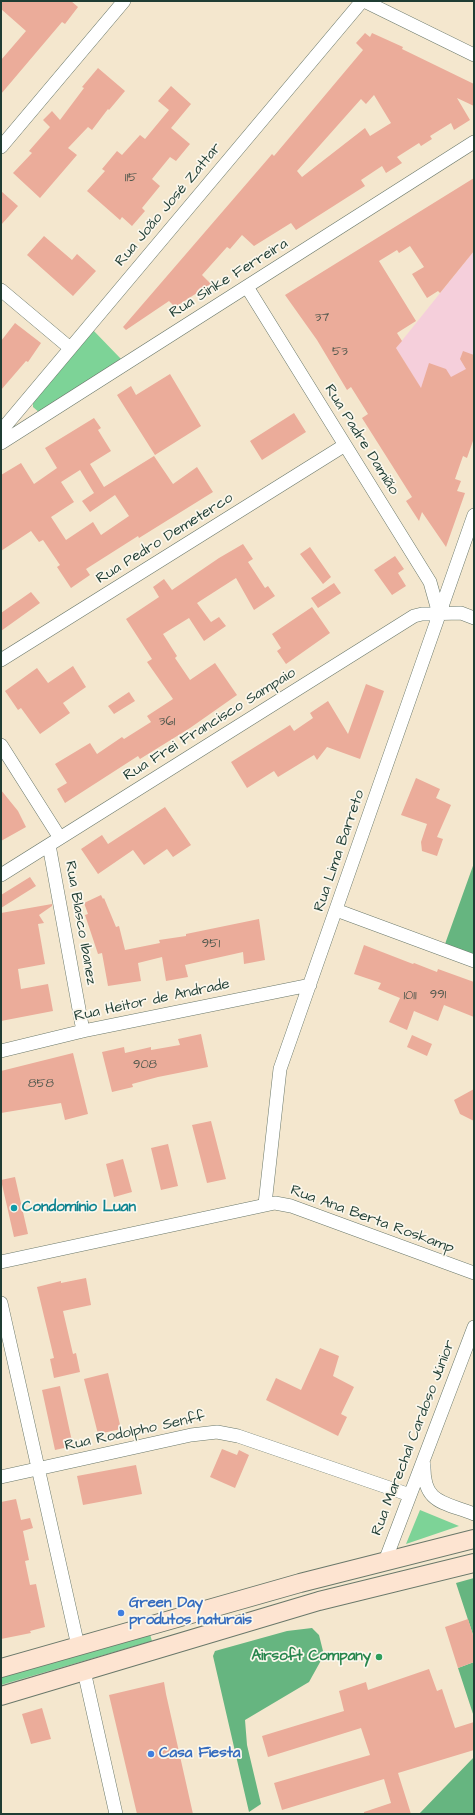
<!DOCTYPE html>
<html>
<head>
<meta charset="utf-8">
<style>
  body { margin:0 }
  #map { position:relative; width:475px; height:1815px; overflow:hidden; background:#f4e7ce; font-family:"Architects Daughter",sans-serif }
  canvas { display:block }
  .frame { position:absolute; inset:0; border:2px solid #1f3d34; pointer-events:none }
</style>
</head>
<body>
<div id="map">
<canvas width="475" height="1815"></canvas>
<div class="frame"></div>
</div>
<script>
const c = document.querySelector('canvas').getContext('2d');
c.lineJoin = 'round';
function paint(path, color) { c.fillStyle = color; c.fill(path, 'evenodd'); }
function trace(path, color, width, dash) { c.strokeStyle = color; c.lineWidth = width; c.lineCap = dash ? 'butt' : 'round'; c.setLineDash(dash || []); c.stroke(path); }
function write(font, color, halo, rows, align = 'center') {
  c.font = font + ' "Architects Daughter",sans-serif'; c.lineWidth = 3.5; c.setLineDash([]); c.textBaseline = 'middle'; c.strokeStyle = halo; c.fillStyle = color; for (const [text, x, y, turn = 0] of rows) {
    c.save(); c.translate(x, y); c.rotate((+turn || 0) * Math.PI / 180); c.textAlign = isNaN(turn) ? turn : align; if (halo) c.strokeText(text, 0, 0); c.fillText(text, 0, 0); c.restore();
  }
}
const built = new Path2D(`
  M473 252 474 253V403L424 394 396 348Z`);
const green = new Path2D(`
  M92 329 121 359 40 413 33 407V403Z
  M420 1510 459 1526 406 1544Z
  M149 1631 152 1641 1 1685V1675Z`);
const forest = new Path2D(`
  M474 863V955L445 944Z
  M474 1578V1638L456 1583Z
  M312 1628 319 1635 324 1655 309 1682 245 1720 247 1745 261 1804 249 1812 213 1656 215 1651 287 1631Z
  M474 1662V1717L458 1668Z
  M474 1757V1814H419Z`);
const building = new Path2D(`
  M1 1H71L78 7 65 24 62 22 1 94V60L26 31 1 9Z
  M365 33 370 37 372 33 403 47 402 49 474 84V106L457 98 470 120 454 130 451 123 430 136 432 139 421 146 419 143 397 157 402 163 386 173 382 166 361 180 365 186 296 230 291 223 254 246 242 235 230 249 227 247 202 275 211 284 175 307 169 301 126 330 123 327 267 160 272 154 274 156 363 50 356 43ZM374 95 391 123 370 136 365 128 302 177 297 171 361 99 366 104Z
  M98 68 125 91 109 110 108 109 92 130 88 127 68 148 77 155 40 198 13 173 32 153 29 151 50 127 43 120 52 111 60 120 84 88 82 87Z
  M171 86 191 104 171 128 190 144 176 161 170 157 152 179 160 186 142 208 145 211 132 226 122 217 120 220 87 191 105 171 102 169 117 151 122 155 140 135 145 139 169 110 158 101Z
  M474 178V251L440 293 438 291 427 298 412 274 424 267 410 246 399 253 397 250 379 261 416 321 397 333 402 341 396 348 421 388 429 363 446 369 451 377 466 369 460 359 463 351 474 355V438L467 458 463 456 455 479 461 481 457 491 465 493 446 547 422 512 419 521 406 501 412 497 362 418 368 414 351 387 347 390 317 340 285 295Z
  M1 191 18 206 1 225Z
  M44 236 72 260 77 254 96 271 73 296 27 255Z
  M15 323 41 343 28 362 26 361 1 390V341Z
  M170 374 201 426 155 455 117 395 131 386 136 395Z
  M294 413 306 432 262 460 250 441Z
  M94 418 101 428 98 430 111 451 90 464 104 487 154 456 173 484 197 467 213 492 139 538 138 536 86 569 90 575 71 588 57 567 60 565 43 540 39 542 31 531 1 551V475L21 463 34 484 57 468 45 448ZM80 470 94 493 82 501 90 512 115 495 129 516 101 535 93 522 66 540 51 517 74 502 61 482Z
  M243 544 253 559 248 562 265 588 268 586 275 596 254 610 236 578 197 603 211 622 219 617 226 626 204 641 189 618 163 634 177 656 175 658 190 680 215 663 237 695 190 728 140 759 138 756 65 803 57 789 67 783 55 764 90 743 97 754 122 737 124 739 151 722 147 716 173 699 147 662 152 659 126 619 159 597 153 587 164 579 172 590 219 558Z
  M310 547 331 577 323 584 300 554Z
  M395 556 404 569 398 573 406 586 392 595 374 570Z
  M334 583 341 593 318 608 311 598Z
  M31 592 40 603 1 631V613Z
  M312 607 330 633 286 664 277 651 281 648 272 634Z
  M73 666 86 687 63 703 70 713 40 734 21 708 18 710 5 691 37 668 48 683Z
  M366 684 384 691 360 759 327 747 317 760 314 755 278 777 274 771 247 788 231 762 290 725 294 731 313 718 310 713 328 701 348 734Z
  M129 692 135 701 114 714 108 706Z
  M416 778 440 789 436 798 451 805 437 837 443 839 437 856 422 851 421 842 427 824 401 815Z
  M1 790 18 811 26 827 1 841Z
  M165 807 191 845 173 857 167 849 144 865 133 850 98 874 81 849 102 835 108 844Z
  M30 877 36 886 1 908V895Z
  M101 895 103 899 104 898 116 927 119 926 125 950 160 943 159 940 186 936V934L259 919 265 960 244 964 243 952 185 965 188 977 166 981 162 957 138 963 141 981 108 986 102 953 98 954 85 915 88 914 84 903Z
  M52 904V906L39 915 44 923 38 924 45 964 18 969 21 989 48 984 53 1011 1 1021V913Z
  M364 945 413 964 414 963 437 972 438 969 474 982V1017L444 1005 438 1021 414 1011 407 1030 389 1022 400 998 378 989 381 983 354 974Z
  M201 1034 208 1067 158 1077 132 1084 133 1087 112 1092 102 1052 124 1047 125 1053 151 1047V1050L180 1045 178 1039Z
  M412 1035 432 1044 427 1056 407 1047Z
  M73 1053 88 1114 65 1120 61 1103 1 1113V1071Z
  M474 1089V1121L460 1114 454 1100Z
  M211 1121 226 1179 207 1183 192 1125Z
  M168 1144 178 1186 161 1190 151 1148Z
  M123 1159 132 1192 114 1197 106 1164Z
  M15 1177 28 1234 14 1237 1 1180Z
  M86 1278 91 1305 63 1311 73 1354 76 1353 80 1372 54 1378 50 1359 54 1358 37 1287 61 1281V1283Z
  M320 1348 339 1356 333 1376 354 1387 341 1414 347 1417 338 1436 266 1400 276 1378 301 1390Z
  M108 1373 121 1429 98 1434 84 1379Z
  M60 1386 73 1446 55 1450 42 1390Z
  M222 1449 237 1455 239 1450 249 1455 235 1488 210 1477Z
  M136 1465 142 1494 83 1505 77 1476Z
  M16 1499 21 1520 30 1518 33 1528 23 1531 29 1560 25 1561 30 1585 36 1584 45 1627 30 1631 31 1633 1 1639V1502Z
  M468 1619 474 1638V1662L458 1668 445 1627Z
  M429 1669 437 1691 442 1689 455 1728 474 1722V1750L398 1773 411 1814H364V1812L391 1803 384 1779 282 1810 274 1783 370 1755 361 1728 268 1757 262 1736 344 1711 339 1691 366 1682 368 1690Z
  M164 1682 166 1694 193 1814H137L109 1695Z
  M42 1708 51 1739 31 1744 22 1714Z`);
const street = new Path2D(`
  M364 1 474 55
  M1 147 124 1
  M247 287 430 582 439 614
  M1 290 70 348
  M1 431 362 1
  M1 443 474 142
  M1 660 345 445
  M1 745 60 838
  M49 845 83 1031
  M1 875 414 616 422 614 461 613 474 618
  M336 910 474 961
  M1 1051 83 1031 310 985
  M265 1204 280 1069 474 515
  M1 1262 275 1203 291 1206 474 1273
  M1 1303 78 1646
  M424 1465C423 1504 444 1502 474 1514
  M1 1477 191 1435 217 1432 238 1436 410 1495
  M385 1561 474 1327
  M84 1671 116 1814`);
const secondary = new Path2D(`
  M1 1668 300 1583 474 1539
  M1 1696 319 1601 474 1563`);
const markers = [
  [14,1208,4,"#0f9aa8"],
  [121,1613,4,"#3f7fe0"],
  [379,1657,4,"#2e9e5b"],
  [151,1754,4,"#3f7fe0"]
];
const numberNames = [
  ["115",131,178],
  ["37",322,318],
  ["53",340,352],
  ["361",167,722],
  ["951",211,944],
  ["991",438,995],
  ["1011",410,996],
  ["908",145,1065],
  ["858",41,1084]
];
const streetNames = [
  ["Rua João José Zattar",169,205,-50],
  ["Rua Sinke Ferreira",229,279,-32],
  ["Rua Padre Damião",361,440,58],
  ["Rua Pedro Demeterco",165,539,-32],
  ["Rua Frei Francisco Sampaio",210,725,-32],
  ["Rua Lima Barreto",340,851,-71],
  ["Rua Blasco Ibanez",80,923,80],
  ["Rua Heitor de Andrade",152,1001,-12],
  ["Rua Ana Berta Roskamp",372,1220,20],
  ["Rua Rodolpho Senff",135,1432,-12],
  ["Rua Marechal Cardoso Júnior",414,1438,-69]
];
const cultureNames = [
  ["Condomínio Luan",22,1208]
];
const shopNames = [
  ["Green Day",129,1604],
  ["produtos naturais",129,1621],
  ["Casa Fiesta",159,1754]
];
const leisureNames = [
  ["Airsoft Company",371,1657]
];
paint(built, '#f5cfdb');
paint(green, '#7dd397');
paint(forest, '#66b580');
paint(building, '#ebac9a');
trace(street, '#6a786a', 14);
trace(secondary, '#6a786a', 20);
trace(street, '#fff', 13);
trace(secondary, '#fde4d1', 18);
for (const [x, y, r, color] of markers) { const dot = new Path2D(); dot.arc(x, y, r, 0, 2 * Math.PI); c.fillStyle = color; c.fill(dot); trace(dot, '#fbf7ec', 1.5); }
write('13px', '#52594e', null, numberNames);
write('15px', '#1f3d34', '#fbf7ec', streetNames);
write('bold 15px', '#0d838f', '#fbf7ec', cultureNames, 'left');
write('bold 15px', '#366cbe', '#fbf7ec', shopNames, 'left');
write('bold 15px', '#27864d', '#fbf7ec', leisureNames, 'right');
</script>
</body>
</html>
